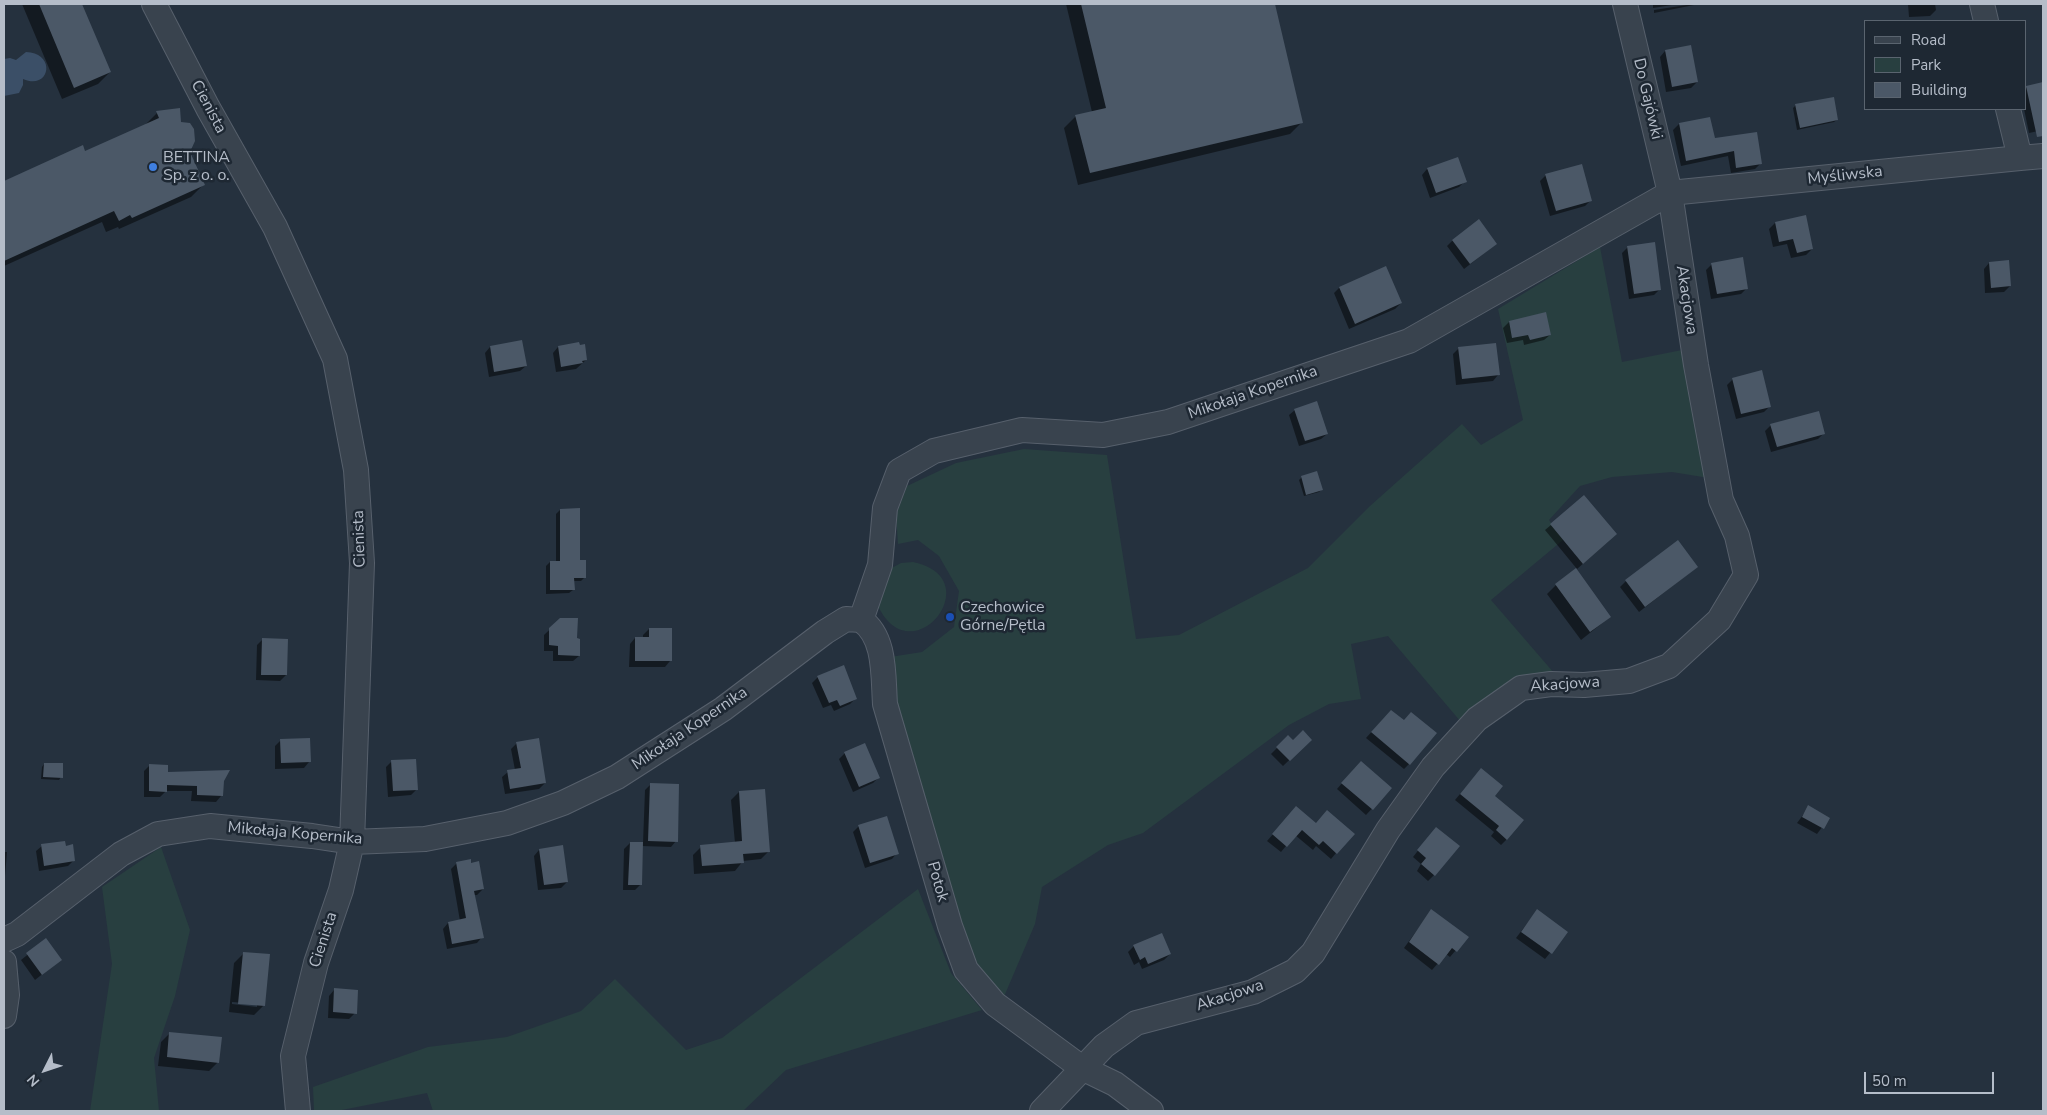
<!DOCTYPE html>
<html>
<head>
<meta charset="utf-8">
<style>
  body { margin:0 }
  #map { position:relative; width:2047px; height:1115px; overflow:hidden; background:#25313e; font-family:"Nunito Sans",sans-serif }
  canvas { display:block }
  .frame { position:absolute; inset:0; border:5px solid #b5bdc9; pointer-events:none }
  .legend { position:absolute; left:1864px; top:20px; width:162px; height:90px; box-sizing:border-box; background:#1e2833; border:1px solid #5a646f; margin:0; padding:6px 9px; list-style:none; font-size:15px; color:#b5bdc9 }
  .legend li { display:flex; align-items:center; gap:10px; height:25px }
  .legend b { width:25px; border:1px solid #5a646f }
  .north { position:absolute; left:20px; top:1045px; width:50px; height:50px; -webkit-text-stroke:4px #1e2833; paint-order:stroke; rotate:229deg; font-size:14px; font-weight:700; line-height:20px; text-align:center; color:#b5bdc9 }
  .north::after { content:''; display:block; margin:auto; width:18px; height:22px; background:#b5bdc9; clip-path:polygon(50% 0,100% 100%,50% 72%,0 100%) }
  .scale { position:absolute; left:1864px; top:1072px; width:130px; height:22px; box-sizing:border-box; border:2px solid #b5bdc9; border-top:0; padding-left:6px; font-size:15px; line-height:18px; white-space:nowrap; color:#b5bdc9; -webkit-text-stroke:4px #1e2833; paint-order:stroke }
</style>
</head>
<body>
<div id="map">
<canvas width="2047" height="1115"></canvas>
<div class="frame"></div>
<ul class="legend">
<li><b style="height:6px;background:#39434e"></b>Road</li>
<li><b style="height:14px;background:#283f40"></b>Park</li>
<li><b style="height:14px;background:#4b5867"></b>Building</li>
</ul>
<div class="north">N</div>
<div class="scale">50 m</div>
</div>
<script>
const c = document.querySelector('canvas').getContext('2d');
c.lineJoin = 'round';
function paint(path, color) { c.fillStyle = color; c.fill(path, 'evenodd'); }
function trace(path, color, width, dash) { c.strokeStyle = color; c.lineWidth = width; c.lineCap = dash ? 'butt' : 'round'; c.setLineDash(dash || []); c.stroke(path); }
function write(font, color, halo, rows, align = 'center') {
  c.font = font + ' "Nunito Sans",sans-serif'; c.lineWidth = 5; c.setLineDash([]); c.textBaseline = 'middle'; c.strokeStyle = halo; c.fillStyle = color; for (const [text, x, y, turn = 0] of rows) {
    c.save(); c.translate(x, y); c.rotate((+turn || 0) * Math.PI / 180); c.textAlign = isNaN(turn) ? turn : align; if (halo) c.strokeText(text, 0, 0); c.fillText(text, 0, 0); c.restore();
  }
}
const green = new Path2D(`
  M1600 247 1622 362 1687 349 1709 478 1672 472 1612 477 1580 486 1549 520 1563 540 1491 600 1554 673 1513 678 1461 722 1388 636 1351 644 1361 699 1329 704 1289 725 1143 833 1108 845 1042 887 1035 924 1003 999 972 958 905 747 890 657 922 652 954 627 959 591 939 556 918 540 898 544 896 515 907 486 956 463 1024 449 1107 455 1136 639 1179 635 1308 568 1370 506 1462 424 1481 445 1523 420 1498 309Z
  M913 562C991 578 912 677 878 606L890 569 901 563Z
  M161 847 190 930 175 996 154 1058 159 1111H90L112 964 102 887Z
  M918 889 951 973 982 1010 786 1070 743 1111H433L427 1093 337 1111H314L313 1087 428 1047 507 1037 581 1011 615 979 686 1050 722 1038Z`);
const water = new Path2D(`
  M26 52C57 53 50 91 23 79V85L19 93 4 96V59L10 58 16 60Z`);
const shadow = new Path2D(`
  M22 4H81L110 72 98 84 62 99Z
  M1066 4H1274L1302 122 1290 134 1078 185 1064 128 1076 116 1092 112Z
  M1653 4H1678L1653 8Z
  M1693 4H1699L1654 13V10Z
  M1905 4H1935L1936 10 1930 16 1909 17 1908 4Z
  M1665 51 1697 82 1691 88 1666 92 1660 57Z
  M2043 83V130L2029 133 2024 109 2026 88Z
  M1796 105 1837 120 1834 122 1797 130 1793 108Z
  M157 113 180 124 189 152 203 185 191 197 119 229 118 227 106 232 102 222 4 266V182L82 146 85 153 145 125Z
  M1679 124 1714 140 1761 163 1755 169 1731 173 1728 156 1681 166 1673 130Z
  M1427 169 1465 181 1459 187 1430 198 1422 175Z
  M1546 175 1591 200 1585 206 1550 216 1540 181Z
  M1775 223 1812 249 1806 255 1791 258 1787 244 1773 247 1769 229Z
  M1453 240 1496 244 1464 269 1447 246Z
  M1628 247 1660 289 1654 295 1629 299 1622 253Z
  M1989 263 2010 286 2004 292 1985 293 1984 269Z
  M1712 264 1747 288 1741 294 1711 299 1706 270Z
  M1339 288 1401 303 1395 309 1349 329 1334 293Z
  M1545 314 1550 335 1544 340 1524 345 1523 340 1507 343 1503 328 1509 322Z
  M490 347 526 366 520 371 489 377 485 353Z
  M558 347 586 360 576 369 556 372 553 353Z
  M1459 348 1498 375 1493 381 1456 385 1453 354Z
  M1733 379 1770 406 1764 412 1736 419 1727 385Z
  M1295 410 1327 434 1321 439 1299 446 1289 415Z
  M1771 425 1824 433 1818 439 1771 452 1765 431Z
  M1302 477 1321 490 1319 492 1304 496 1299 480Z
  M560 510 585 577 581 581H573V590L569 593 546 594V566L550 562H556V514Z
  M1551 525 1610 540 1577 569 1545 530Z
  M1697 567 1639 612 1620 587 1626 581Z
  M1556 585 1610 617 1581 640 1547 594Z
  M561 619 576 640 579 656 573 661H553V651H544V635Z
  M649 629 670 661 665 667H629L630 644 635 638H643V635Z
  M263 639 286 675 280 681 256 680 257 645Z
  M818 677 856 698 850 704 834 711 831 705 823 708 812 683Z
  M1385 717 1409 764 1404 769 1366 738Z
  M1288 737 1293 742 1310 740 1283 766 1271 754Z
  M281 740 309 762 304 768 275 769V746Z
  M517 743 545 783 539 789 505 794 502 777 508 772 515 770 511 749Z
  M845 753 878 778 873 783 853 792 839 759Z
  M391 762 417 789 411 795 388 797 386 767Z
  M44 764 61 777 59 780 41 779 42 767Z
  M150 765 166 773 222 781 221 796 216 802 191 801 192 791H166L160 797H144V771Z
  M1355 768 1390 789 1366 815 1337 789Z
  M1475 776 1493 796 1507 839 1501 845 1491 836 1494 832 1455 800Z
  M651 784 676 841 671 847 641 846V884L635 890H623L624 849 630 843H643L645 790Z
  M739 792 769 851 761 859 743 861 735 871 694 874 693 855 701 847 735 843 731 800Z
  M1809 807 1829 818 1817 834 1797 823Z
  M1296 808 1336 853 1331 859 1316 846 1313 850 1295 835 1281 852 1267 841Z
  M859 826 897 853 892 859 865 868 853 832Z
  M1431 834 1434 875 1428 881 1417 871 1421 864 1413 857Z
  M42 846 65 847 74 860 68 866 39 871 36 851Z
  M539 850 567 882 561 888 538 890 534 856Z
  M4 852H7L4 888Z
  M457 863 483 889 477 895H474L482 937 477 943 447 949 443 929 448 923 460 921 451 869Z
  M1431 911 1467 937 1450 957 1446 954 1432 970 1404 948Z
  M1532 917 1567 932 1545 959 1516 938Z
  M46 940 60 960 35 980 21 960Z
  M1134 946 1170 954 1164 960 1142 969 1139 962 1134 965 1128 952Z
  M243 954 263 1006 254 1015 229 1012 234 963ZM232 1002 257 1004V1007L232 1004Z
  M334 990 355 1013 349 1019 328 1018 329 996Z
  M170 1033 218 1062 209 1071 158 1066 161 1042Z`);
const building = new Path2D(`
  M39 4H82L111 72 74 88Z
  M1081 4H1275L1303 123 1090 173 1075 115 1106 108Z
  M1691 45 1698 82 1672 87 1665 50Z
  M2043 82V136L2037 137 2026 86Z
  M1834 97 1838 120 1800 128 1795 104Z
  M180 108 181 122 190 123 194 129 195 141 190 152 205 185 132 218 130 215 119 221 114 211 4 261V181L83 145 85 151 159 118 156 111Z
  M1710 117 1715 138 1757 132 1762 164 1736 168 1734 151 1686 161 1679 123Z
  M1458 157 1467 182 1436 193 1427 168Z
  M1582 164 1592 201 1556 211 1545 174Z
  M1806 215 1813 249 1797 253 1793 239 1779 242 1775 222Z
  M1479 219 1497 244 1470 264 1452 240Z
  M1655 242 1661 290 1634 294 1627 246Z
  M1743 257 1748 289 1717 294 1711 263Z
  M2009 260 2011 286 1991 288 1989 262Z
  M1386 266 1402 303 1355 324 1339 287Z
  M1546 312 1551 335 1530 340 1528 335 1512 338 1509 321Z
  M522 340 527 366 494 372 490 346Z
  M579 342 580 345 585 344 587 360 582 361 583 363 561 367 558 346Z
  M1496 343 1500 375 1462 379 1458 347Z
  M1762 370 1771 407 1741 414 1732 378Z
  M1317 401 1328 434 1305 441 1294 409Z
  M1819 411 1825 434 1777 447 1770 424Z
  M1317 471 1323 490 1306 495 1301 476Z
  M1584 495 1617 534 1583 564 1550 524Z
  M580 508V560H586V578H574L575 590H550V561H560V509Z
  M1678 540 1698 567 1645 607 1625 580Z
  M1576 568 1611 617 1590 632 1555 584Z
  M560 618H578L577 638 580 639V656L558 655V646L549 645V628Z
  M649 628H672V661H635V637H649Z
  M262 638 288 639 287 675H261Z
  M844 665 857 699 840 706 837 700 829 703 817 676Z
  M1391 710 1404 720 1411 712 1437 733 1410 765 1371 732Z
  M1303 730 1312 740 1290 761 1276 747 1288 735 1293 740Z
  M310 738 311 762 281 763 280 739Z
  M539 738 546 783 510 789 507 770 521 768 516 742Z
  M865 743 880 778 859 787 844 752Z
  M416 759 418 790 393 791 391 760Z
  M1361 761 1392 788 1373 810 1341 783Z
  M44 763H63V778L43 777Z
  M149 764 168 765V772L230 770 224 781 223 796 197 795V786L167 785V792L149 791Z
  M1481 768 1503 786 1495 796 1524 820 1507 840 1496 830 1499 826 1460 794Z
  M650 783 679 784 678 842 648 841Z
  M765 789 770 852 743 854 744 863 702 866 700 845 742 841 739 791Z
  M1808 805 1830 818 1824 829 1802 817Z
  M1296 806 1316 823 1327 810 1355 834 1337 854 1323 841 1319 845 1302 830 1287 847 1272 834Z
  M887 816 899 854 870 863 858 825Z
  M1436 827 1460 846 1435 876 1421 864 1426 858 1417 850Z
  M65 841 66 846 73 844 75 861 44 866 41 844Z
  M630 842H643L642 885H628Z
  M563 845 568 882 544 885 539 849Z
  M471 859V863L479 861 484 889 474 891 484 938 452 944 448 922 466 918 456 862Z
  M1431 909 1469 937 1457 952 1452 948 1439 965 1409 942Z
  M1537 909 1568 932 1552 954 1521 932Z
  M1162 933 1171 954 1148 964 1145 957 1140 960 1133 945Z
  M46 938 62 960 42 975 26 953Z
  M243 952 270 954 265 1006 238 1004Z
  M334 988 358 990 357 1014 333 1012Z
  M169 1032 222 1037 219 1063 167 1057Z`);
const minor = new Path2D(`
  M154 4 208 108 275 227 335 359 356 470 362 563 352 842 341 890 316 963 293 1056 298 1111
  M1982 4 1986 21
  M2020 158 2043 156
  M861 620 880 565 885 508 899 471 934 451 1022 430 1103 435 1168 422 1409 341 1670 193 2020 158 2008 109
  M861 620C886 637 883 676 885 704L950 926 966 970 995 1004 1082 1068 1115 1084 1151 1111
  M4 940 17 934 121 854 158 834 210 826 312 836 352 842 425 839 507 823 563 803 617 777 723 709 825 632 846 619 861 620
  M4 962 7 995 4 1016
  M1042 1111 1104 1046 1136 1023 1253 992 1295 971 1313 953 1388 830 1433 767 1477 719 1521 688 1551 684 1584 685 1629 681 1669 666 1719 620 1746 575 1737 536 1721 500 1696 365 1670 193 1625 4`);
const markers = [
  [153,167,5,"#3f7fe0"],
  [950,617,5,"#1a4fb4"]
];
const streetNames = [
  ["Do Gajówki",1647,99,77],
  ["Cienista",208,107,62],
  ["Myśliwska",1845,176,-6],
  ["Akacjowa",1686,300,81],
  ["Mikołaja Kopernika",1253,393,-19],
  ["Cienista",360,539,-92],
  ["Akacjowa",1565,685,-4],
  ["Mikołaja Kopernika",690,729,-34],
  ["Mikołaja Kopernika",295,834,5],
  ["Potok",937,882,74],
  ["Cienista",324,940,-72],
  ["Akacjowa",1230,996,-18]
];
const poiNames = [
  ["BETTINA",163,158],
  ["Sp. z o. o.",163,176],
  ["Czechowice",960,608],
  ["Górne/Pętla",960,626]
];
paint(green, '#283f40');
paint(water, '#3b4f67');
paint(shadow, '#0007');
paint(building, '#4b5867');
trace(minor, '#57606c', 26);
trace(minor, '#39434e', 24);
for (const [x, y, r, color] of markers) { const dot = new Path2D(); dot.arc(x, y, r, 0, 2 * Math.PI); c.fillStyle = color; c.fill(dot); trace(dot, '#1e2833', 2); }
write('16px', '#b5bdc9', '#1e2833', streetNames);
write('16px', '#b5bdc9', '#1e2833', poiNames, 'left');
</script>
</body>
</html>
